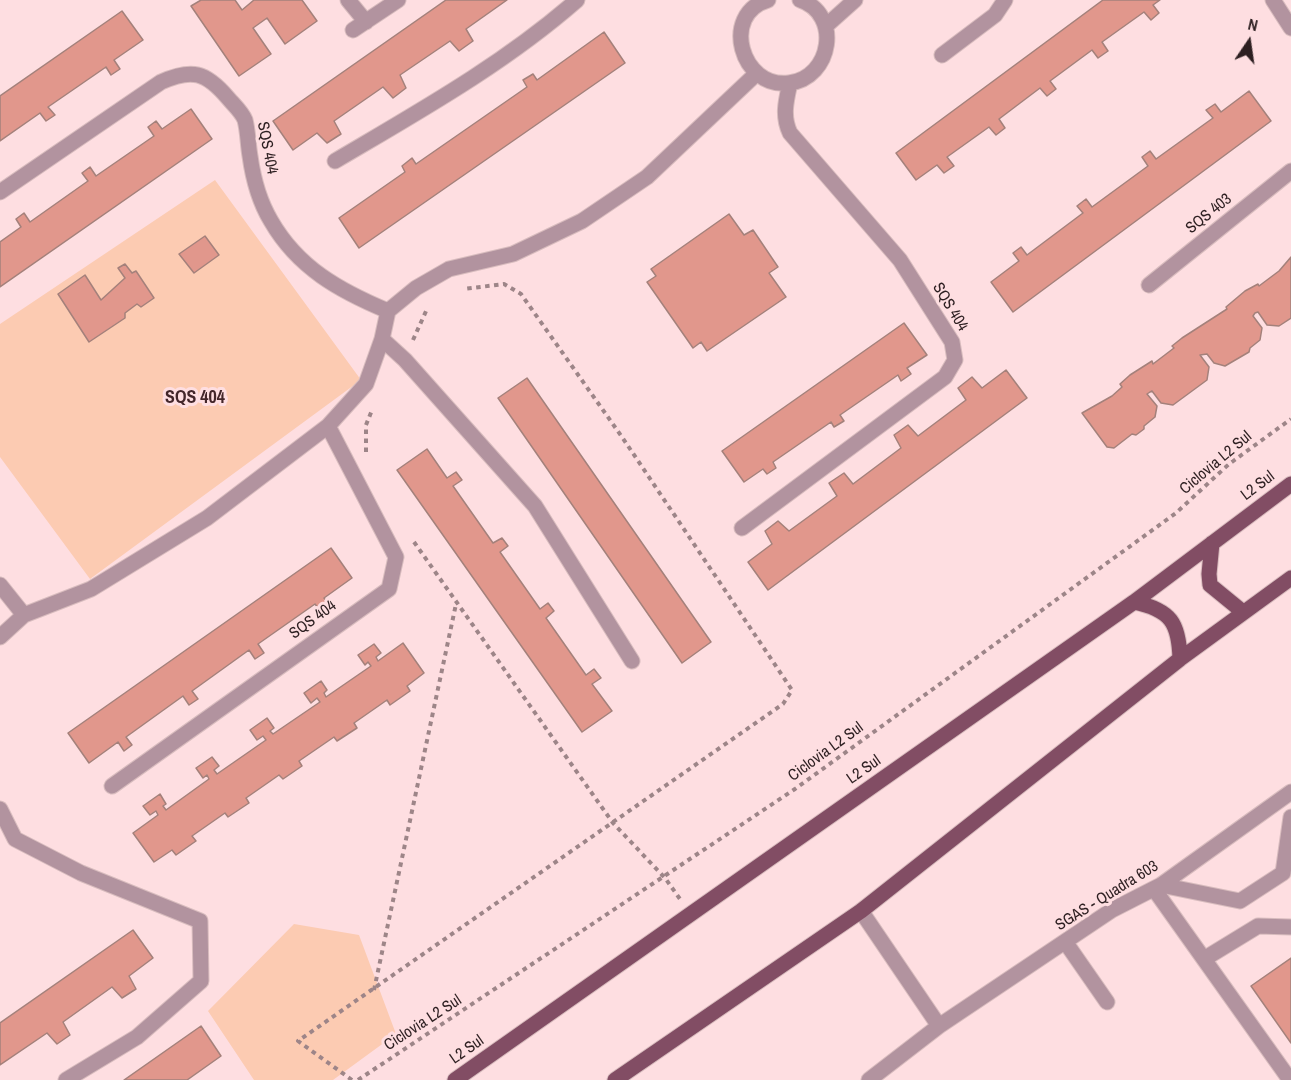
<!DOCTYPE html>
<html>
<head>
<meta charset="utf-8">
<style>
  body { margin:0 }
  #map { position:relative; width:1291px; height:1080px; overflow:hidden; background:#fedee1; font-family:"Archivo Narrow",sans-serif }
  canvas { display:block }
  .north { position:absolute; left:1219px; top:12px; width:60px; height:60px; -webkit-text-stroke:4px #fedee1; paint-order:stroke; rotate:13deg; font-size:16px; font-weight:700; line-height:24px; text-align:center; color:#2d1f21 }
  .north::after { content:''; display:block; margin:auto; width:21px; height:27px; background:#2d1f21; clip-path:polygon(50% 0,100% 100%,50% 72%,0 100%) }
</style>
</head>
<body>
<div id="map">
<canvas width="1291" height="1080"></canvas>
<div class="north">N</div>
</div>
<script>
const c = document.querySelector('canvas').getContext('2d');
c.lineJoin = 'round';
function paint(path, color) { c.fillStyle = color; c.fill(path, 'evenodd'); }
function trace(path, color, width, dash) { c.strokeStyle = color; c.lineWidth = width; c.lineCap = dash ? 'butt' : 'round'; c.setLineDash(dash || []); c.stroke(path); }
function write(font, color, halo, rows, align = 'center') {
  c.font = font + ' "Archivo Narrow",sans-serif'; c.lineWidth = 6; c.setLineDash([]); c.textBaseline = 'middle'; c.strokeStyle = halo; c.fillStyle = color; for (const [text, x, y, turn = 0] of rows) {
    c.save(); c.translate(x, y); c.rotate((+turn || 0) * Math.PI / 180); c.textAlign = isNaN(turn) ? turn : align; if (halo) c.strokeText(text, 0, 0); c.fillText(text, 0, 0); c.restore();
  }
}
const green = new Path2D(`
  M215 180 361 380 90 579 0 457V324Z
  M294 924 359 935 396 1034 333 1080H254L208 1011Z`);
const building = new Path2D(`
  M201 0H235L242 10 254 0H302L317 21 285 44 267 18 253 28 271 54 239 76 191 6Z
  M446 0H507L466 29 473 41 459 51 450 41 400 75 406 88 393 98 383 87 334 121 341 134 327 143 317 133 293 150 273 121Z
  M1103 0H1160L1153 5 1159 13 1151 20 1144 12 1102 42 1108 51 1098 58 1092 50 1050 81 1056 89 1047 96 1040 88 999 119 1005 128 996 135 989 127 947 157 954 166 944 173 937 165 916 180 896 153Z
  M122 11 143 40 114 60 120 69 111 75 106 67 48 107 55 115 46 121 40 113 0 141V96Z
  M604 32 625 63 359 248 339 218 405 172 402 166 412 158 416 164 527 87 523 80 533 74 537 80Z
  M1249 91 1271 121 1013 312 991 282 1019 261 1013 253 1021 247 1027 255 1083 213 1077 206 1086 199 1092 207 1148 166 1142 157 1150 151 1156 159 1213 118 1206 110 1215 104 1221 112Z
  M191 109 212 139 0 287V242L21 227 16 219 24 213 30 222 88 181 82 173 90 167 96 176 154 136 148 127 156 121 162 129Z
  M729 214 744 235 753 230 778 267 769 273 786 297 707 351 701 342 693 348 647 282 656 276 651 269Z
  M205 236 219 255 194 273 179 254Z
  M1291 257V318L1279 326 1267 325 1258 312 1255 313 1253 316 1262 328 1260 340 1250 348 1249 352 1225 366 1214 363 1207 354 1200 355 1209 367 1207 380 1173 405 1161 403 1152 391 1150 392 1147 394 1157 406 1155 417 1144 426V429L1136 435 1132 434 1114 448 1107 447 1082 413 1112 396 1122 387 1120 384 1130 375 1152 361 1153 364 1174 348 1172 346 1182 338 1227 309 1226 307 1245 291 1258 284 1259 286 1279 271Z
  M125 264 132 273 136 271 154 298 141 307 137 304 125 313V318L89 342 58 294 85 275 101 300 125 278 118 268Z
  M904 323 927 355 907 368 911 374 901 381 898 375 840 415 844 421 834 427 831 422 773 462 776 468 767 474 763 469 744 482 722 451Z
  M1006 370 1027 398 768 590 748 562 772 544 765 531 778 521 789 531 837 496 829 483 844 473 853 484 901 448 894 435 908 425 918 436 966 400 958 388 972 377 982 388Z
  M527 378 711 642 682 663 498 398Z
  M427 449 447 478 456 472 462 480 453 486 493 543 502 538 508 546 500 552 540 609 548 603 554 611 546 618 586 675 594 669 601 678 592 684 612 711 582 732 397 470Z
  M331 548 352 578 324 598 330 606 321 612 315 604 258 644 264 653 255 659 249 650 192 691 198 699 189 705 183 696 126 737 132 745 124 751 118 742 89 763 68 733Z
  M403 643 424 673 407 686 410 691 390 705 387 700 354 723 357 728 337 741 334 737 299 761 302 766 283 779 279 775 246 798 249 803 228 817 225 813 192 836 196 841 176 855 172 850 154 862 133 833 158 815 156 811 150 815 143 806 160 794 166 804 163 806 166 810 209 779 207 775 203 778 196 768 212 757 219 766 214 770 217 774 266 740 263 736 257 740 250 730 267 718 274 728 270 731 273 734 320 702 317 698 311 703 304 693 321 681 327 690 324 693 326 697 371 666 368 662 365 665 358 655 374 644 381 653 376 657 378 661Z
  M133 930 153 958 129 976 136 989 122 998 112 987 63 1022 70 1035 57 1044 47 1033 0 1065V1023Z
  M1291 958V1043L1251 986Z
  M201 1026 221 1056 187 1080H124Z`);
const path = new Path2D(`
  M413 340 427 309
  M366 452V425L372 410
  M414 542 613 823 665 878 680 899
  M374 990 456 604
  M352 1080 298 1041 783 704 792 690 622 437 521 294 504 284 464 289
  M358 1080 795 789 1176 513 1229 464 1291 419`);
const minor = new Path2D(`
  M348 0 366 22
  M768 0C720 14 741 89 789 83 832 78 842 14 800 0
  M1273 0 1291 28
  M827 25 855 0
  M353 30 398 0
  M942 55 995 15 1005 0
  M335 161C418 112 504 64 577 0
  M0 192 161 82C192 68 206 72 228 98 233 104 242 112 245 120 248 131 248 145 250 156 253 178 259 201 271 221 298 268 340 291 388 311
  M1149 285 1291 171
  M382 339 405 360 535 506 632 661
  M742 528 945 377 955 360 952 342 900 260 790 133C782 116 786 101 790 83
  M0 585 24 615
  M0 637 24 615 91 589 207 518 328 426 366 384 382 339 388 311 416 288 449 269 513 254 582 221 647 177 756 74
  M112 786 389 589 396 557 328 426
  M0 809 15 839 81 873 200 921 201 981 137 1037 66 1080
  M1161 885 1240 901 1283 873 1291 817
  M1154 889 1290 1080
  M861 911 939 1026
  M1066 943 1107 1002
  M1204 959 1258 926 1291 927
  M869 1080 939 1026 1112 910 1161 885 1291 792`);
const major = new Path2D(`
  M1212 543 1209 574 1210 585 1243 612
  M1134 602C1171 610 1179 623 1180 659
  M455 1080 1134 602 1291 484
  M615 1080 861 911 1180 659 1291 578`);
const streetNames = [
  ["SQS 404",267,148,79],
  ["SQS 403",1209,214,-39],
  ["SQS 404",950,307,59],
  ["Ciclovia L2 Sul",1216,463,-40],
  ["L2 Sul",1258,486,-37],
  ["SQS 404",313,620,-36],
  ["Ciclovia L2 Sul",826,752,-36],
  ["L2 Sul",864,770,-35],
  ["SGAS - Quadra 603",1107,896,-32],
  ["Ciclovia L2 Sul",423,1023,-33],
  ["L2 Sul",467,1050,-35]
];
const neighbourhoodNames = [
  ["SQS 404",195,398]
];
paint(green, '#fccbb2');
paint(building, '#e1978c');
trace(building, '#a4817b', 1.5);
trace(minor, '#d8bcbe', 17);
trace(major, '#d8bcbe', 17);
trace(path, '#9d8588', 4, [4.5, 4.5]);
trace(minor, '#b2939f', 15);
trace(major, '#824d64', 15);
write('16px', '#2d1f21', '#fedee1', streetNames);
write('bold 18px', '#43262a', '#fedee1', neighbourhoodNames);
</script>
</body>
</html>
